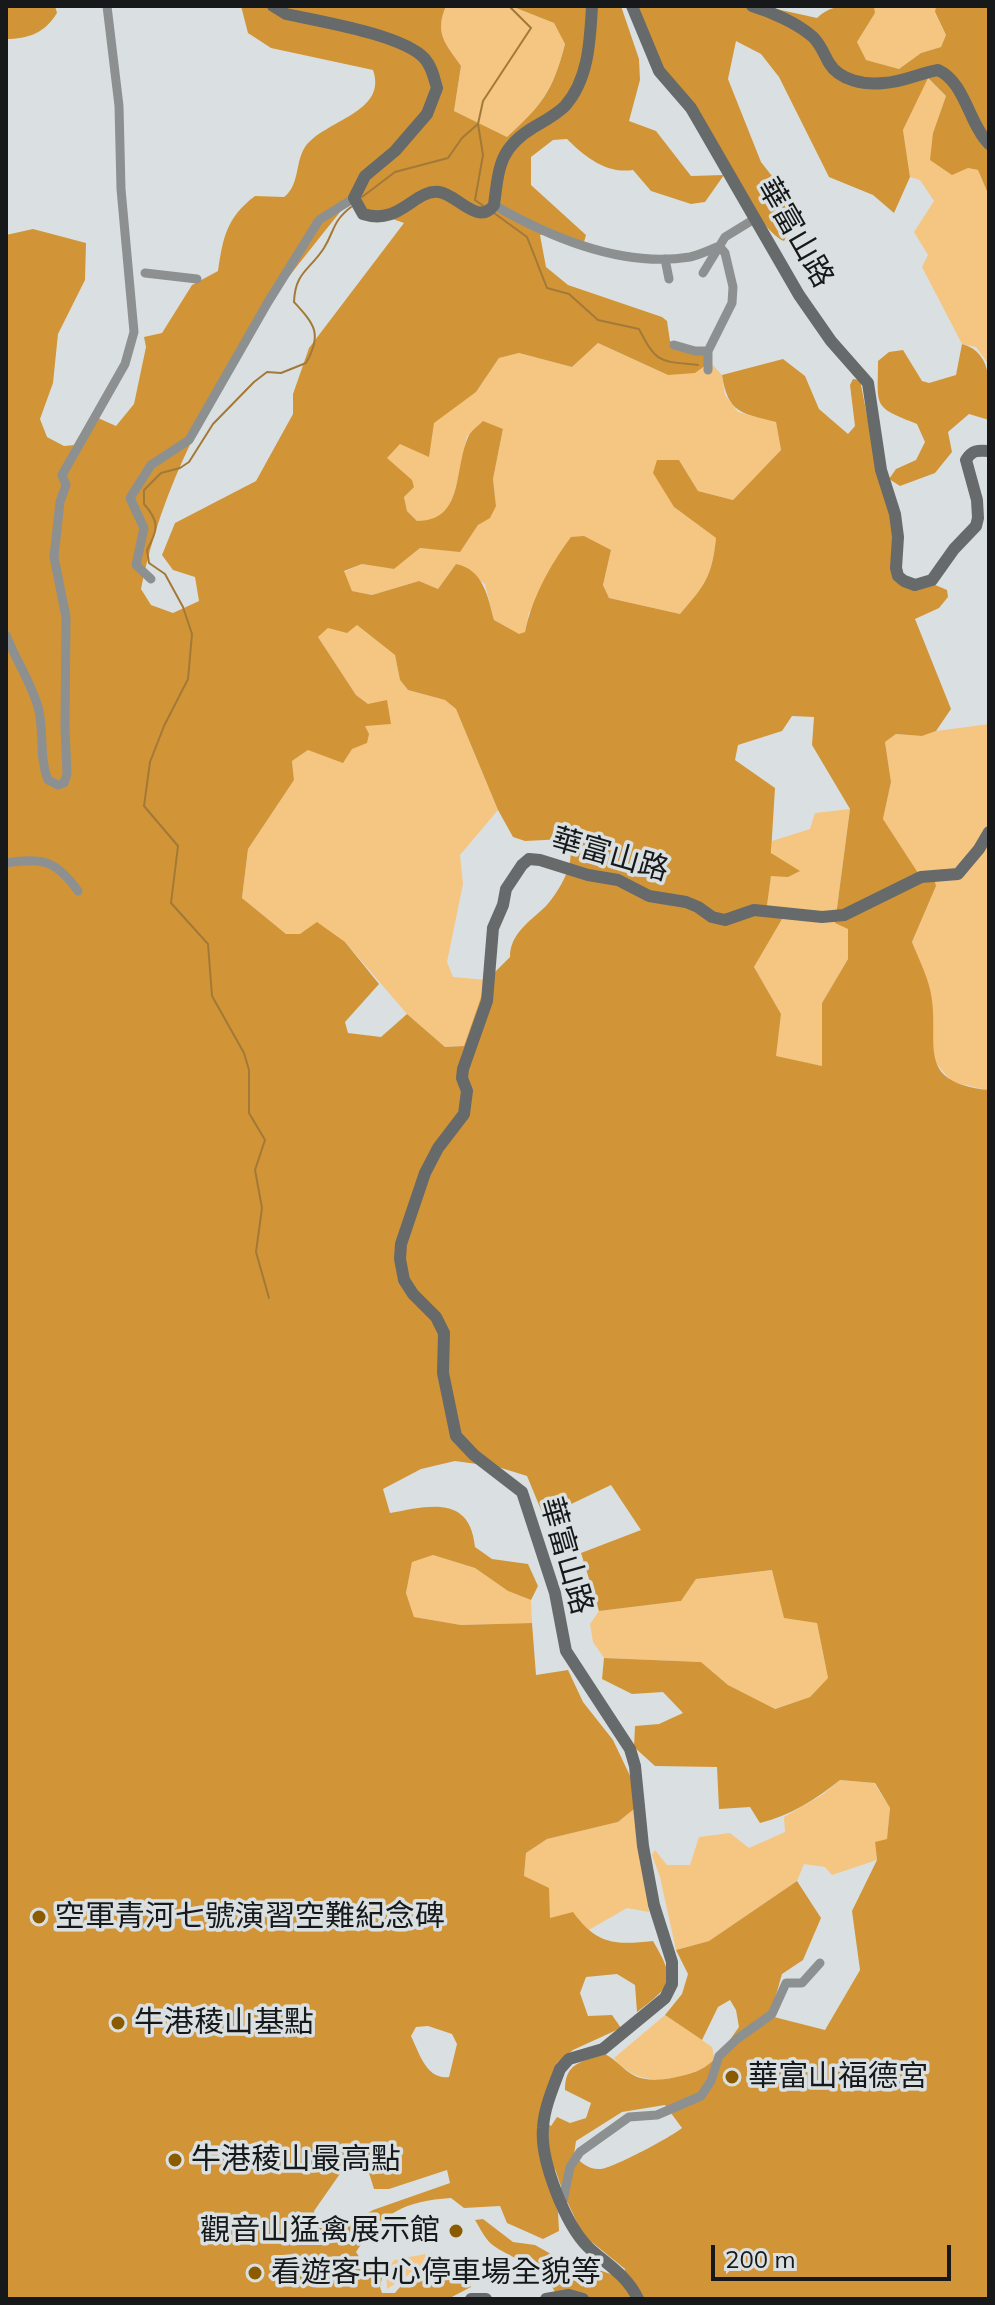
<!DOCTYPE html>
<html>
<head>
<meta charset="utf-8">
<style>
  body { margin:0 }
  #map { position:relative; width:995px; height:2305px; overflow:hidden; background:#dae0e1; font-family:Mulish,sans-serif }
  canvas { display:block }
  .frame { position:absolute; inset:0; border:8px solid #161819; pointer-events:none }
  .scale { position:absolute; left:711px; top:2245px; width:240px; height:36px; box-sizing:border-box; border:4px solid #161819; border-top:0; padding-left:10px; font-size:24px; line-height:28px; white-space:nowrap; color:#161819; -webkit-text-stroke:6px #dae0e1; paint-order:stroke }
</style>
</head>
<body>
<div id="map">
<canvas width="995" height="2305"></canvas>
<div class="frame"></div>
<div class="scale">200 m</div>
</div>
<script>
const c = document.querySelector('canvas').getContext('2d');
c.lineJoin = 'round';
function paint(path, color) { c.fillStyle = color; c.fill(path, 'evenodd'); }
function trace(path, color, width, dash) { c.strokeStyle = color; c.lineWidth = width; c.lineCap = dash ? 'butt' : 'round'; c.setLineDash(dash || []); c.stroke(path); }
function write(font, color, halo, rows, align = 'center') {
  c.font = font + ' Mulish,"Noto Sans TC",sans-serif'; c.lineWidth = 7; c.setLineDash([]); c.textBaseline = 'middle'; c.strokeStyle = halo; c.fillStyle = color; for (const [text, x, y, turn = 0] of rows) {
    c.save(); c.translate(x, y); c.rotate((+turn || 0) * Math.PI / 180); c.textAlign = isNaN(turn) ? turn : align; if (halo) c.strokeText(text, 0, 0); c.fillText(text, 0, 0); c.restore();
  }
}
const green = new Path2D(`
  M446 6H511L554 23 565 44C553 90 542 105 507 137L454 111 461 67C446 44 434 34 446 6Z
  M874 6H936L935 13 946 35 941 47 921 53 899 69 865 60 857 42 875 13Z
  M927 78 946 96 933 133 968 168 978 170 989 196V365L976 347 962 344 922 267 928 255 914 232 934 201 920 180 910 177 903 130Z
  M598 343 668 375 710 362 722 375 725 395 738 412 776 422 781 450 733 500 698 491 679 460 674 507 716 538C712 577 705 585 680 614L609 598 603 585 611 550 529 612 525 632 519 635 494 620 485 584 456 564 438 589 419 581 372 595 352 591 344 572 362 564 394 569 420 548 459 551 478 525 496 506 493 479 503 430 467 436C463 454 456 505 442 516 435 522 425 521 417 521L407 511 404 497 413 487 386 458 400 444 476 392 499 358 519 353 572 367Z
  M357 625 395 655 400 680 408 690 445 700 456 709 498 810 460 855 463 884 447 962 453 977 487 980 464 1046 445 1047 407 1014 345 942 300 934H286L242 898 248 849 294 780 292 761 308 750 364 726 368 704 356 695 318 637 328 628Z
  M989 724V1090H987L952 1082 934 1061 930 989 912 942 936 886 920 877 883 819 891 782 885 742 896 734 922 736 936 731Z
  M850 809 835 922 848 929V959L822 1003V1066L775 1057 781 1014 754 967 781 919 765 912 771 876 772 841 810 829 815 813Z
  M433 1555 475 1568 508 1591 531 1600 532 1623 461 1625 414 1617 406 1593 412 1561Z
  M773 1570 817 1623 828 1678 810 1697 774 1709 728 1685 701 1662 604 1658 593 1642 590 1624 599 1611 681 1601 696 1579Z
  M840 1780 874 1783 890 1808 887 1840 875 1843 877 1860 832 1875 825 1867 804 1864 797 1881 709 1941 676 1950 660 1877 652 1855 655 1850 667 1865H690L699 1837 730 1833 749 1848 785 1832 784 1817 822 1795Z
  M634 1809 649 1912 627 1908 587 1931 550 1919 524 1876 526 1853 547 1839 618 1822Z
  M665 2015 712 2047 715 2061C686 2081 638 2091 614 2058Z
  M425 2254 427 2267 413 2272 387 2289 386 2271 394 2260Z`);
const forest = new Path2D(`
  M6 6H55L57 13C45 33 28 39 6 39Z
  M241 6H446C434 34 446 44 461 66L454 111 507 137C542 105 553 91 565 44L554 23 511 6H621L639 59 640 80 629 121 656 131 691 176 724 175 705 202 691 204 651 191 633 170C606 174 585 157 567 139L553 140 531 157V185L586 235 584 242 553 233 540 235 546 267 568 285 662 317 667 321 670 341 705 349 710 362 695 373 668 375 598 343 572 367 519 353 499 358 476 392 434 423 429 457 400 444 387 458 412 480 414 487 404 497 407 511 417 521C463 521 454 473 467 440 469 432 477 427 483 421L503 429 493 479 496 506 490 518 478 525 460 552 420 548 394 569 362 564 344 571 352 591 372 595 419 581 438 589 456 564C483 569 488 597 494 620L519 634 525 632C532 598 550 565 571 537L584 536 611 550 603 585 609 598 680 614C705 585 712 577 716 538L674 507 653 473 657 460H679L698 491 733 500 781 450 776 422C742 413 728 414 722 375L783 359 805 376 819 409 848 434 855 426 850 385 853 379 860 380 882 491 897 522 896 578 933 584 947 590 948 597 939 608 915 619 951 709 936 731 922 736 896 734 885 742 891 782 883 819 920 876 934 879 936 886 912 942C918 957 926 973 930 989 942 1042 911 1082 989 1090V2299H553L555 2292C539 2261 520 2264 494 2246 486 2241 480 2228 475 2220L483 2219 513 2242 535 2245 574 2267H591L624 2279 625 2269 583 2235 564 2195 555 2169 544 2171 558 2212 559 2231 543 2239 507 2223 500 2206 464 2208 451 2198C405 2201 382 2213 356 2252L362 2261 383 2273 380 2287 382 2293H395C415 2267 450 2253 471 2287L448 2299H6V235L33 229 86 243 85 280 58 334 53 383 40 419 47 437 64 446 74 445 88 421 98 418 116 426 134 404 146 347 144 337 162 333 192 285 218 271C223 238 226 218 255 196L284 197C300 185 295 162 305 147 324 120 388 113 373 70L271 48 248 33ZM347 203 404 223 309 348 293 394V414L256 481 175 523 162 555 173 570 195 577 199 601 173 613 151 605 141 589C161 486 213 393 269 305 292 270 321 237 347 203ZM357 625 395 655 400 680 408 690 445 700 456 709 498 810 513 837 525 841 564 839C566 842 570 846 570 850 574 867 556 896 545 907 529 922 510 934 510 957L487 980 464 1046 445 1047 407 1014 381 1037 348 1033 345 1022 379 984 345 942 317 922 300 934H286L242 898 248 849 294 780 292 761 308 750 343 763 352 749 367 743 369 734 365 726 391 724 387 700 368 704 356 695 318 637 328 628 347 633ZM792 716 814 717 812 745 850 809 835 923 848 929V959L822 1003V1066L776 1056 781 1014 754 967 782 919 766 912 771 876 788 877 800 871 771 853 775 788 735 760 738 745 782 731ZM455 1461 498 1467 527 1476 544 1517 611 1485 641 1530 581 1553 599 1611 681 1601 696 1579 772 1570 784 1618 817 1623 828 1678 810 1697 775 1709 728 1685 701 1662 604 1658 602 1679 632 1694 663 1692 683 1713 659 1724 635 1726 634 1747 655 1766 717 1767 719 1809 750 1807 760 1823C791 1815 815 1800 840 1780L875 1783 890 1808 887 1839 875 1842 877 1860 852 1911 860 1970 825 2030 770 2016 782 1974 803 1960 821 1918 797 1881 709 1941 676 1950 688 1974 682 1994 665 2015 702 2040 718 2007 730 2000 736 2010 739 2027C717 2058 712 2071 672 2078 661 2080 645 2081 635 2076 623 2070 617 2060 605 2054 582 2062 565 2062 565 2090L591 2103 586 2118 570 2123 557 2117 551 2126 542 2121 557 2063 573 2050 621 2028 612 2015 588 2016 580 1993 586 1977 617 1974 635 1985 637 2012C673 1985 676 1980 653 1941 615 1945 597 1945 573 1912L550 1918 549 1888 524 1876 526 1853 547 1839 618 1822 634 1809 632 1780 613 1740 583 1702 568 1670 536 1675 532 1623 461 1625 414 1617 406 1593 412 1562 433 1555 475 1568 508 1591 531 1600 538 1586 528 1564 492 1559 475 1547C470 1494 428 1506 390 1513L383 1489 421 1469ZM428 2026 452 2034 457 2044 449 2077C426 2080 419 2052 411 2036L416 2027ZM665 2105 682 2128C673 2136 613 2168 601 2169 589 2170 581 2163 574 2155L576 2141 622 2112ZM355 2159 368 2170 374 2189H389L447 2170 450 2183 373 2210 341 2228H319L314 2211 344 2168Z
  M631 6H763L817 18C834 2 852 6 874 6L875 13 857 42 866 60 899 69 921 53 941 47 946 35 935 12 936 6H989V196L978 170 968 168 952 175 930 160 933 133 946 96 928 78 903 130 910 177 894 213 873 195 829 177 779 77 761 54 736 41 728 79 761 162 786 194 789 232 784 241C761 234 682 106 666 78 653 55 643 30 631 6Z
  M962 344C995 353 989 390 989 420L969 414 948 432 952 452 935 473 900 486 889 479 896 469 916 460 925 442 917 424C872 406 878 408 878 361L889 352 903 350 922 381 929 383 956 375Z`);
const stream = new Path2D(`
  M362 197 395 172 448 158 462 138 478 124
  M485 207 475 200 483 155 478 124 483 101 531 28 509 6
  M494 213 527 237 547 288 569 294 598 320 639 329C657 364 659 361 698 365
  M269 1298 256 1252 262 1208 255 1170 265 1140 249 1113V1070L244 1053 212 996 208 944 171 903 178 846 144 806 150 762 164 726 188 679 192 634 183 607 165 574 149 563 147 550C158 530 160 522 144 504V490L161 473 180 468 189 462 213 424 254 382 267 372 281 373 306 363C323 333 314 324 294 302 295 272 310 270 324 248 335 230 332 222 351 207`);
const street = new Path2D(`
  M494 205C551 238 622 268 690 257 699 255 710 250 719 246L725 253 733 287 732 303 708 351V370
  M665 259 669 279
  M145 273 197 279
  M703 273 725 237 756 218
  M674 345 695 351H708
  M151 579 136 565 144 528 130 498 151 465 189 440 268 302 319 220 354 198
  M6 635C16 661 33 685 39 711 44 734 39 758 48 780L58 785 64 783 67 774 65 728 66 617 54 557 60 502 66 485 62 475 125 364 134 332 121 189 119 106 107 6
  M6 863C42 857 56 860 78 891
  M562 2206 570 2167 580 2152 629 2117 657 2115 701 2096 711 2081 719 2056 737 2039 772 2014 786 1983H802L820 1963`);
const secondary = new Path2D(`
  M273 6 286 14C319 21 404 35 425 59 432 67 434 78 437 88L427 114 395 151 365 176 354 198 363 214C400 226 414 189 439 192 457 194 478 227 494 205 499 167 499 148 534 127 544 121 556 115 565 106 589 79 590 40 592 6
  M632 6 659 71 691 108 799 295 831 341 868 383 881 470 895 514 898 537 896 568 898 576 904 581 915 585 932 580 954 549 976 526 978 518 977 500 966 460C972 450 978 450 989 451
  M752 6C772 12 797 23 813 37 821 45 824 54 829 63 840 81 865 85 884 83 903 82 920 73 938 70 965 82 969 124 989 144
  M471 2299H486
  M546 2299 569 2295 583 2299
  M638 2299C627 2275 606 2264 588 2247 565 2224 540 2160 543 2128 544 2108 553 2088 560 2069L569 2059 603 2049 665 1998 672 1984V1962L654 1905 643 1846 635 1766 630 1749 566 1651 555 1593 522 1492 474 1455 456 1436 443 1373 444 1333 436 1317 413 1294 404 1280 400 1259 401 1244 425 1173 438 1148 464 1114 467 1091 462 1078 463 1069 487 1001 493 928 503 905 506 889 522 865 529 859 540 860 588 875 618 880 649 896 686 902 698 907 712 917 725 920 754 910 822 917 844 915 921 877 958 874 979 849 989 832`);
const markers = [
  [39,1917,8,"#8a5b00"],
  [118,2023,8,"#8a5b00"],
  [732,2077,8,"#8a5b00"],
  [175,2160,8,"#8a5b00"],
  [456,2231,8,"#8a5b00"],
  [255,2273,8,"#8a5b00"]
];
const streetNames = [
  ["華富山路",795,233,60],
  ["華富山路",610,855,16],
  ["華富山路",566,1556,74]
];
const poiNames = [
  ["空軍青河七號演習空難紀念碑",55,1917],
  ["牛港稜山基點",134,2023],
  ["華富山福德宮",748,2077],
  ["牛港稜山最高點",191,2160],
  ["觀音山猛禽展示館",440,2231,"right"],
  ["看遊客中心停車場全貌等",271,2273]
];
paint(green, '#f5c582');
paint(forest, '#d19537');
trace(stream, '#a37938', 2);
trace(street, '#8d9090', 9);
trace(secondary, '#676a6b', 12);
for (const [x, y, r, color] of markers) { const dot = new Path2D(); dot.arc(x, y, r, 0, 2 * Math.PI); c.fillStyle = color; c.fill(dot); trace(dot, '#dae0e1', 3); }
write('30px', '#161819', '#dae0e1', streetNames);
write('30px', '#161819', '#dae0e1', poiNames, 'left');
</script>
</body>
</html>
